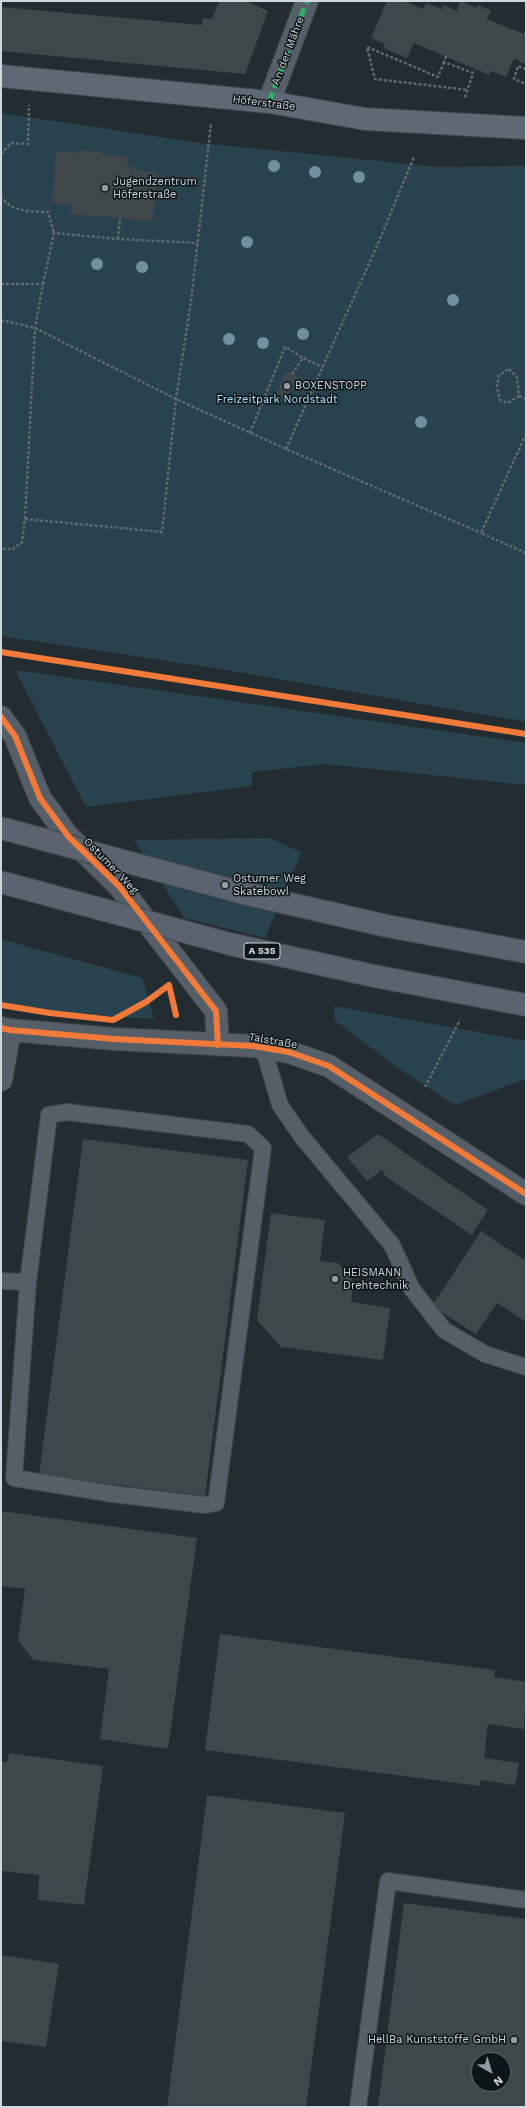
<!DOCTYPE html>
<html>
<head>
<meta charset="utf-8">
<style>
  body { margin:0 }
  #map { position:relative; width:527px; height:2108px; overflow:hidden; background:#232c30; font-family:"Work Sans",sans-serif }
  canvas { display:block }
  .frame { position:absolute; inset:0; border:2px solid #ced7dc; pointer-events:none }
  .north { position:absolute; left:471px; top:2052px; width:40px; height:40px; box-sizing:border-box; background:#0e1518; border:1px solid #5b6366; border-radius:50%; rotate:142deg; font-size:11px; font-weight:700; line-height:16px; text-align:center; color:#ced7dc }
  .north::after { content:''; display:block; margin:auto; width:14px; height:18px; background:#929ba0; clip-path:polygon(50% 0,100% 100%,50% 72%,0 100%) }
</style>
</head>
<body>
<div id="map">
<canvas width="527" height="2108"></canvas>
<div class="frame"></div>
<div class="north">N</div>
</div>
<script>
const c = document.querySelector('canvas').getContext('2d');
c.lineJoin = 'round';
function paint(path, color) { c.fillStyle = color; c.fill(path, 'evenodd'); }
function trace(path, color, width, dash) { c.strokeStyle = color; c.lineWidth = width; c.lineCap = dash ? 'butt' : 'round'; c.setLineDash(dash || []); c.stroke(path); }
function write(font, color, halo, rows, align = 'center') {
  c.font = font + ' "Work Sans",sans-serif'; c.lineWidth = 3; c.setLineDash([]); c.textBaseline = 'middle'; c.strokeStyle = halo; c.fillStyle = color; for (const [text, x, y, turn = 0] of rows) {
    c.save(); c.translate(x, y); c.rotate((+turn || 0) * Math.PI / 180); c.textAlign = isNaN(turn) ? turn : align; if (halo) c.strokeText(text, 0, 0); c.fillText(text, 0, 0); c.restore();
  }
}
const green = new Path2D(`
  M1 113 201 143 438 167 526 166V722L221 669 1 636Z
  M15 670 526 743V785L325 764 252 772V786L86 807Z
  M269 838 302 852 265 938 184 918 134 840Z
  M1 939 142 978 154 1019 60 1013 1 1006Z
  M334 1006 526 1041V1079L455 1105 395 1066 335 1021Z`);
const building = new Path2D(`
  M219 1H246L268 11 245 74 1 51V7L202 25 203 18 212 19Z
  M387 1H403L424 9 426 3 442 9 444 5 457 11 460 1 476 8 478 5 491 10 487 19 524 34 526 29V64L514 59 506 77 491 71 489 75 414 43 407 58 383 48 385 44 371 38Z
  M77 149 102 152 101 155 128 157 127 166 136 167V170L158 172 153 221 71 214 72 205 52 203 56 151 77 153Z
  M287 371 299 377 286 401 275 395Z
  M378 1134 488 1210 472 1235 386 1177 382 1170 367 1181 347 1157Z
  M83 1139 248 1160 205 1496 39 1475Z
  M271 1213 325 1220 320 1261 338 1263 354 1282 351 1302 390 1308 383 1360 281 1347 257 1320Z
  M481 1231 526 1261V1322L497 1303 476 1334 432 1306Z
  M1 1511 197 1538 168 1749 100 1739 109 1669 33 1660 18 1640 25 1589 1 1586Z
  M220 1634 495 1670 494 1677 526 1682 524 1729 488 1724 484 1758 519 1763 515 1785 480 1780V1786L205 1750Z
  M9 1753 103 1766 84 1905 38 1900 39 1875 1 1871V1761L7 1762Z
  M207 1795 345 1813 306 2107H167Z
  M404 1903 526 1919V2107H378ZM479 2060H503V2084H479Z
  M1 1955 59 1964 46 2047 1 2041Z`);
const path = new Path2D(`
  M446 56 444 62 473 73 465 98
  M444 62 438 77 367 47 375 79 468 90
  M526 69 518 66 514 79 526 84
  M1 154 11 143 28 144 29 105
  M1 196C11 213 31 211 48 212L54 233
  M118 239 120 218
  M1 284H43L35 328 25 519 22 542 13 549H1
  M43 284 54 233 118 239 198 243
  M1 320 35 328 176 399 286 449 481 533
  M509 369 517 377 519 396 508 403 500 400 497 387 499 375Z
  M292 374 303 358 323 367
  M519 396 526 399
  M250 433 285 347 303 358
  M526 434 481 533 526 553
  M286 449 380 239 414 157
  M25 519 162 532 176 399 191 301 211 123
  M425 1087 460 1020`);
const lane = new Path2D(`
  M263 1047 280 1105 302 1137 392 1245 412 1289 444 1330 485 1354 526 1367
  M67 1112 248 1134 263 1148 216 1503 205 1505 113 1494 14 1478 28 1282 49 1115Z
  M1 1281 28 1282
  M358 2107 388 1881 526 1900`);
const street = new Path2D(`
  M269 102 307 1
  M1 717 15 736 40 798 68 836 119 886 216 1011 218 1045
  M1 1028 10 1030 114 1039 253 1046 289 1052 329 1066 526 1194
  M1 1080 10 1030`);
const secondary = new Path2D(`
  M1 76 269 102 365 119 526 128`);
const highwayBridge = new Path2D(`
  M1 828 243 893 387 926 526 952
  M1 882 230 944 374 976 526 1005`);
const quiet = new Path2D(`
  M269 102 307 1`);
const cycleway = new Path2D(`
  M1 652 526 734
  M1 717 15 736 40 798 68 836 119 886 216 1011 218 1045
  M1 1005 50 1013 113 1020 146 1002 169 985 176 1015
  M1 1028 10 1030 114 1039 253 1046 289 1052 329 1066 526 1194`);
const trees = [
  [274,166],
  [315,172],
  [359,177],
  [247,242],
  [97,264],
  [142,267],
  [453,300],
  [303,334],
  [229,339],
  [263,343],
  [421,422]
];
const markers = [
  [105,188,4,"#929ba0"],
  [287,386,4,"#929ba0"],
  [225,885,4,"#929ba0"],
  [335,1279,4,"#929ba0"],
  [514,2040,4,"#929ba0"]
];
const shields = [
  [262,951,36]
];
const shieldNames = [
  ["A 535",262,951]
];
const streetNames = [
  ["An der Mähre",288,51,-69],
  ["Höferstraße",264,103,7],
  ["Ostumer Weg",111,866,46],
  ["Talstraße",273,1041,10]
];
const poiNames = [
  ["Jugendzentrum",113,182],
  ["Höferstraße",113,195],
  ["BOXENSTOPP",295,386],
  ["Ostumer Weg",233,879],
  ["Skatebowl",233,892],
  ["HEISMANN",343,1273],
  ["Drehtechnik",343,1286],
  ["HellBa Kunststoffe GmbH",506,2040,"right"]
];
const parkNames = [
  ["Freizeitpark Nordstadt",277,400]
];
paint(green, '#28424f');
paint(building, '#3f474a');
trace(lane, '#3f474b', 18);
trace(street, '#3f474b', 24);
trace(secondary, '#3f474b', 24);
trace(path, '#626970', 2.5, [3, 2]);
trace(lane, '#565e68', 16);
trace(street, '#565e68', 22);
trace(secondary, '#5f6976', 22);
trace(highwayBridge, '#3f474b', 24, []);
trace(highwayBridge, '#5a636f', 22);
trace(quiet, '#2db169', 5, [10, 5]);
trace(cycleway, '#f17a3a', 6);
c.fillStyle = '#728f9e';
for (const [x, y] of trees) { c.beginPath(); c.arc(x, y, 6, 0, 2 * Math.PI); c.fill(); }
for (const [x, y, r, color] of markers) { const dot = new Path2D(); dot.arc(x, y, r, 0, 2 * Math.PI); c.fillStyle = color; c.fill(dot); trace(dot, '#0e1518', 1.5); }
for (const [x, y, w] of shields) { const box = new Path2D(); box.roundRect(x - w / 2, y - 8, w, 16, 3); c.fillStyle = '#0e1518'; c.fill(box); trace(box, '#ced7dc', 1); }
write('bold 10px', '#ced7dc', null, shieldNames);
write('11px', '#ced7dc', '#0e1518', streetNames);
write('11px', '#ced7dc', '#0e1518', poiNames, 'left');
write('11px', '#b2e0f8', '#0e1518', parkNames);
</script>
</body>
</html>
